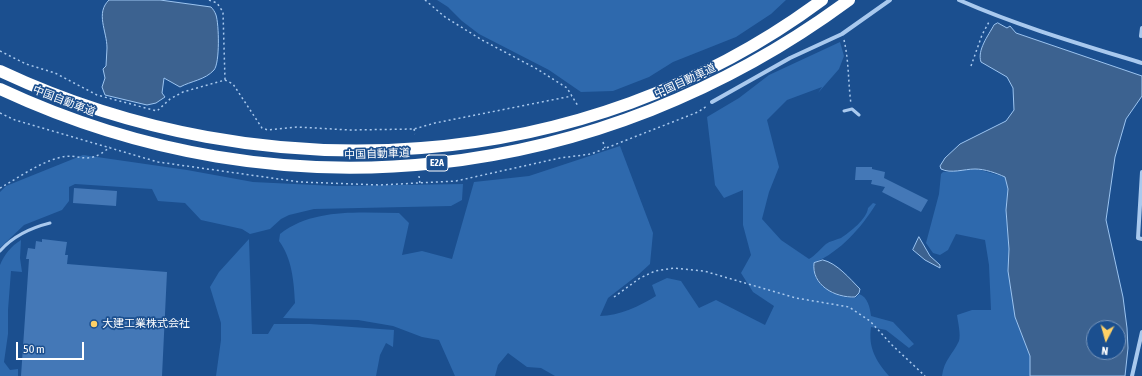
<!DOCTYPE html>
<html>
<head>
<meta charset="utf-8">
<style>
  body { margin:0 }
  #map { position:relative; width:1142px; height:376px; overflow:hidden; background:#1b4f8f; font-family:"Asap Condensed",sans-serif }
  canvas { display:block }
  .north { position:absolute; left:1086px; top:320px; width:40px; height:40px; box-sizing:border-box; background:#1b4f8f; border:1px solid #7695bc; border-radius:50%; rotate:186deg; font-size:11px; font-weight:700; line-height:16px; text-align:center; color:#fff }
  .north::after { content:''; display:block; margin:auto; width:14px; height:18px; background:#ffd166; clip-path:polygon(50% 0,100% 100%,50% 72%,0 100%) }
  .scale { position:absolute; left:16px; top:342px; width:68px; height:18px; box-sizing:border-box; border:2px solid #fff; border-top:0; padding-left:5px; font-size:12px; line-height:14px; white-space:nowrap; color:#fff; -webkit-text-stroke:3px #1b4f8f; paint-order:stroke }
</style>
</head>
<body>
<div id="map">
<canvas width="1142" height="376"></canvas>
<div class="north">N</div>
<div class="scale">50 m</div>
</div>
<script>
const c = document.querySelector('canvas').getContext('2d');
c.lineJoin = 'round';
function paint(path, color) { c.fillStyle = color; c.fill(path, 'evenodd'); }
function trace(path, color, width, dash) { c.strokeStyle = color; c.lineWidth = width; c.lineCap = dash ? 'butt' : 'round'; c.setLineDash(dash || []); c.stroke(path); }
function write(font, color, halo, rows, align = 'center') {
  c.font = font + ' "Asap Condensed","Noto Sans JP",sans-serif'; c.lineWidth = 3.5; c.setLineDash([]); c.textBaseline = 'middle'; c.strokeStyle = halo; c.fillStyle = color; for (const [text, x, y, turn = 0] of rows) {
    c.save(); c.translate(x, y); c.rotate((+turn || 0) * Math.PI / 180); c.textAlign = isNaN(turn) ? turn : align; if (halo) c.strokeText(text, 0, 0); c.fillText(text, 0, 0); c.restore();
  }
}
const green = new Path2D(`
  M437 0H786L771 14 736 37 673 62 649 77 613 91 581 92 549 70 479 34 462 21 448 7Z
  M840 42 844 56 839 69 818 93 822 87 787 100 767 120 779 167 769 192 762 219 781 240 809 259C816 255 820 249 826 244 830 241 836 240 841 238 850 232 867 219 868 208L873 203 876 204C861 228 841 251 814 263 810 285 835 298 855 298L859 294C868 297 870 308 871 316L893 322 914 344 909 348 886 330 871 327C868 348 876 361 889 376H555L541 368 527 367 508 353 498 365 495 376H455L439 340 422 337 393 326 358 320 283 318 295 303C294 282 292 258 279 241L280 234C314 208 358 213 399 213L409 223 402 255 422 251 452 259 474 182 529 176 620 146 653 233 650 264 639 274 608 298 600 316C619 316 640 306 656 296L652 285 667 278 681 281 699 308 716 300 765 325 774 306 753 292 741 273 751 255 743 225V190L724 198 715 185 707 117 739 98 769 75Z
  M83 155 187 170 253 182 336 186 463 184 462 200 451 206 314 209 289 215 281 219 270 229 250 234 242 229 201 220 185 203 158 201 152 189 75 184 69 187V201L62 210 24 225 0 248V192L6 186Z
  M977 169 1005 177 1008 189 1006 210 1009 249 1008 270 1015 317 1030 356V376H942C944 360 953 354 959 341 961 335 958 322 957 315L972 310H991L989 265 985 240 956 234 948 250 940 255 933 253 926 243 939 194 941 174 943 172Z
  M249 239 252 334H268L274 324H310L394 330 393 347 386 343 380 355 376 376H216L221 340V323L210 287 219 272Z
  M21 240 20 258 22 272 11 271 8 310V334L4 362 10 370 18 369V376H0V265C4 255 11 246 21 240Z`);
const water = new Path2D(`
  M109 0H160L211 7C213 9 215 12 216 15 219 24 220 63 214 70 205 80 191 81 180 87L164 78 162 93 165 97 156 103 147 105 105 95 102 87 105 78 103 69 106 66C106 60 107 54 107 48 107 31 95 13 109 0Z
  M998 23 1007 28 1010 26 1016 33 1142 76V96L1126 119 1115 157 1106 220 1123 297 1127 328 1128 348 1125 376H1030V356L1015 317 1008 271 1009 249 1006 210 1008 189 1005 177C996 173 985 169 975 169 964 169 951 174 941 169L940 166 945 158 960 144 1006 121 1014 110 1013 88 1007 77 981 62C977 50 988 36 994 25ZM1094 328H1118V352H1094Z
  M919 237 930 256 940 265V268L925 260 913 250Z
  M823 260C837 263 850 279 860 289L859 293 855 297C835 298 811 285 814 263Z`);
const building = new Path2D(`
  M856 167H872V169L885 172 884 178 928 200 921 212 882 192 885 187 871 184 872 180H855Z
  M74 188 117 191 116 206 73 203Z
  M42 239 67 242 65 255H68L67 264 167 272 162 376H21L29 259H26L28 248 35 249 36 241 42 242Z`);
const path = new Path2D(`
  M209 0 217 3 223 12 225 80
  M425 0 445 17 482 40 537 69 567 88 578 106
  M844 40C849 61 848 82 851 104
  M0 51 26 64 55 73 97 95 157 111 170 99 183 92 225 80 233 84 262 128 268 130 297 127 350 130 414 129 435 123 572 96
  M971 66 982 35 990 20
  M0 113 15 120 158 162 300 182 380 185 456 181 560 158 591 154 698 112 707 106
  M414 129 415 134
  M603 142 605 148
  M419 176 420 184
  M0 188C18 178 37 164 58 158 80 151 85 168 110 147
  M614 297 640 278 655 271 674 268 704 271 796 298 849 307 870 321 892 345 925 376`);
const service = new Path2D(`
  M844 111 852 109 859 115
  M0 251C13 236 30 228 50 223`);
const minor = new Path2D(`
  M959 0C1018 26 1080 44 1142 63
  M1141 36 1142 28
  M712 102 790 58 842 34 890 0
  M1142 172 1138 238 1142 239
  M1132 376 1142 332`);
const motorway = new Path2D(`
  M0 71C264 195 585 176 822 0
  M0 89C282 221 600 184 849 0`);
const markers = [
  [94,324,4,"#ffd166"]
];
const shields = [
  [437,163,22]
];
const shieldNames = [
  ["E2A",437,163]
];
const streetNames = [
  ["中国自動車道",685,81,-25],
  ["中国自動車道",64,101,21],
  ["中国自動車道",377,154,-2]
];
const poiNames = [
  ["大建工業株式会社",102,324]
];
paint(green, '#2e69ad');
paint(water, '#3c6290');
trace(water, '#9cc4f0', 1);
paint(building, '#4478b7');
trace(path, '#a9c9ee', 1.5, [2, 3]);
trace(service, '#a9c9ee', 3);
trace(minor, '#a9c9ee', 4);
trace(motorway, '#fff', 12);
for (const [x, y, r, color] of markers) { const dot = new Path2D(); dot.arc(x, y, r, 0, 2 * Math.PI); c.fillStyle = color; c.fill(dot); trace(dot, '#1b4f8f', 1.5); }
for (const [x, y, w] of shields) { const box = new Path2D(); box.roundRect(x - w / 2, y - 8, w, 16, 3); c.fillStyle = '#1b4f8f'; c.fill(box); trace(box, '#fff', 1); }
write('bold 10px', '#fff', null, shieldNames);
write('11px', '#fff', '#1b4f8f', streetNames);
write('11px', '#fff', '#1b4f8f', poiNames, 'left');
</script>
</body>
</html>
